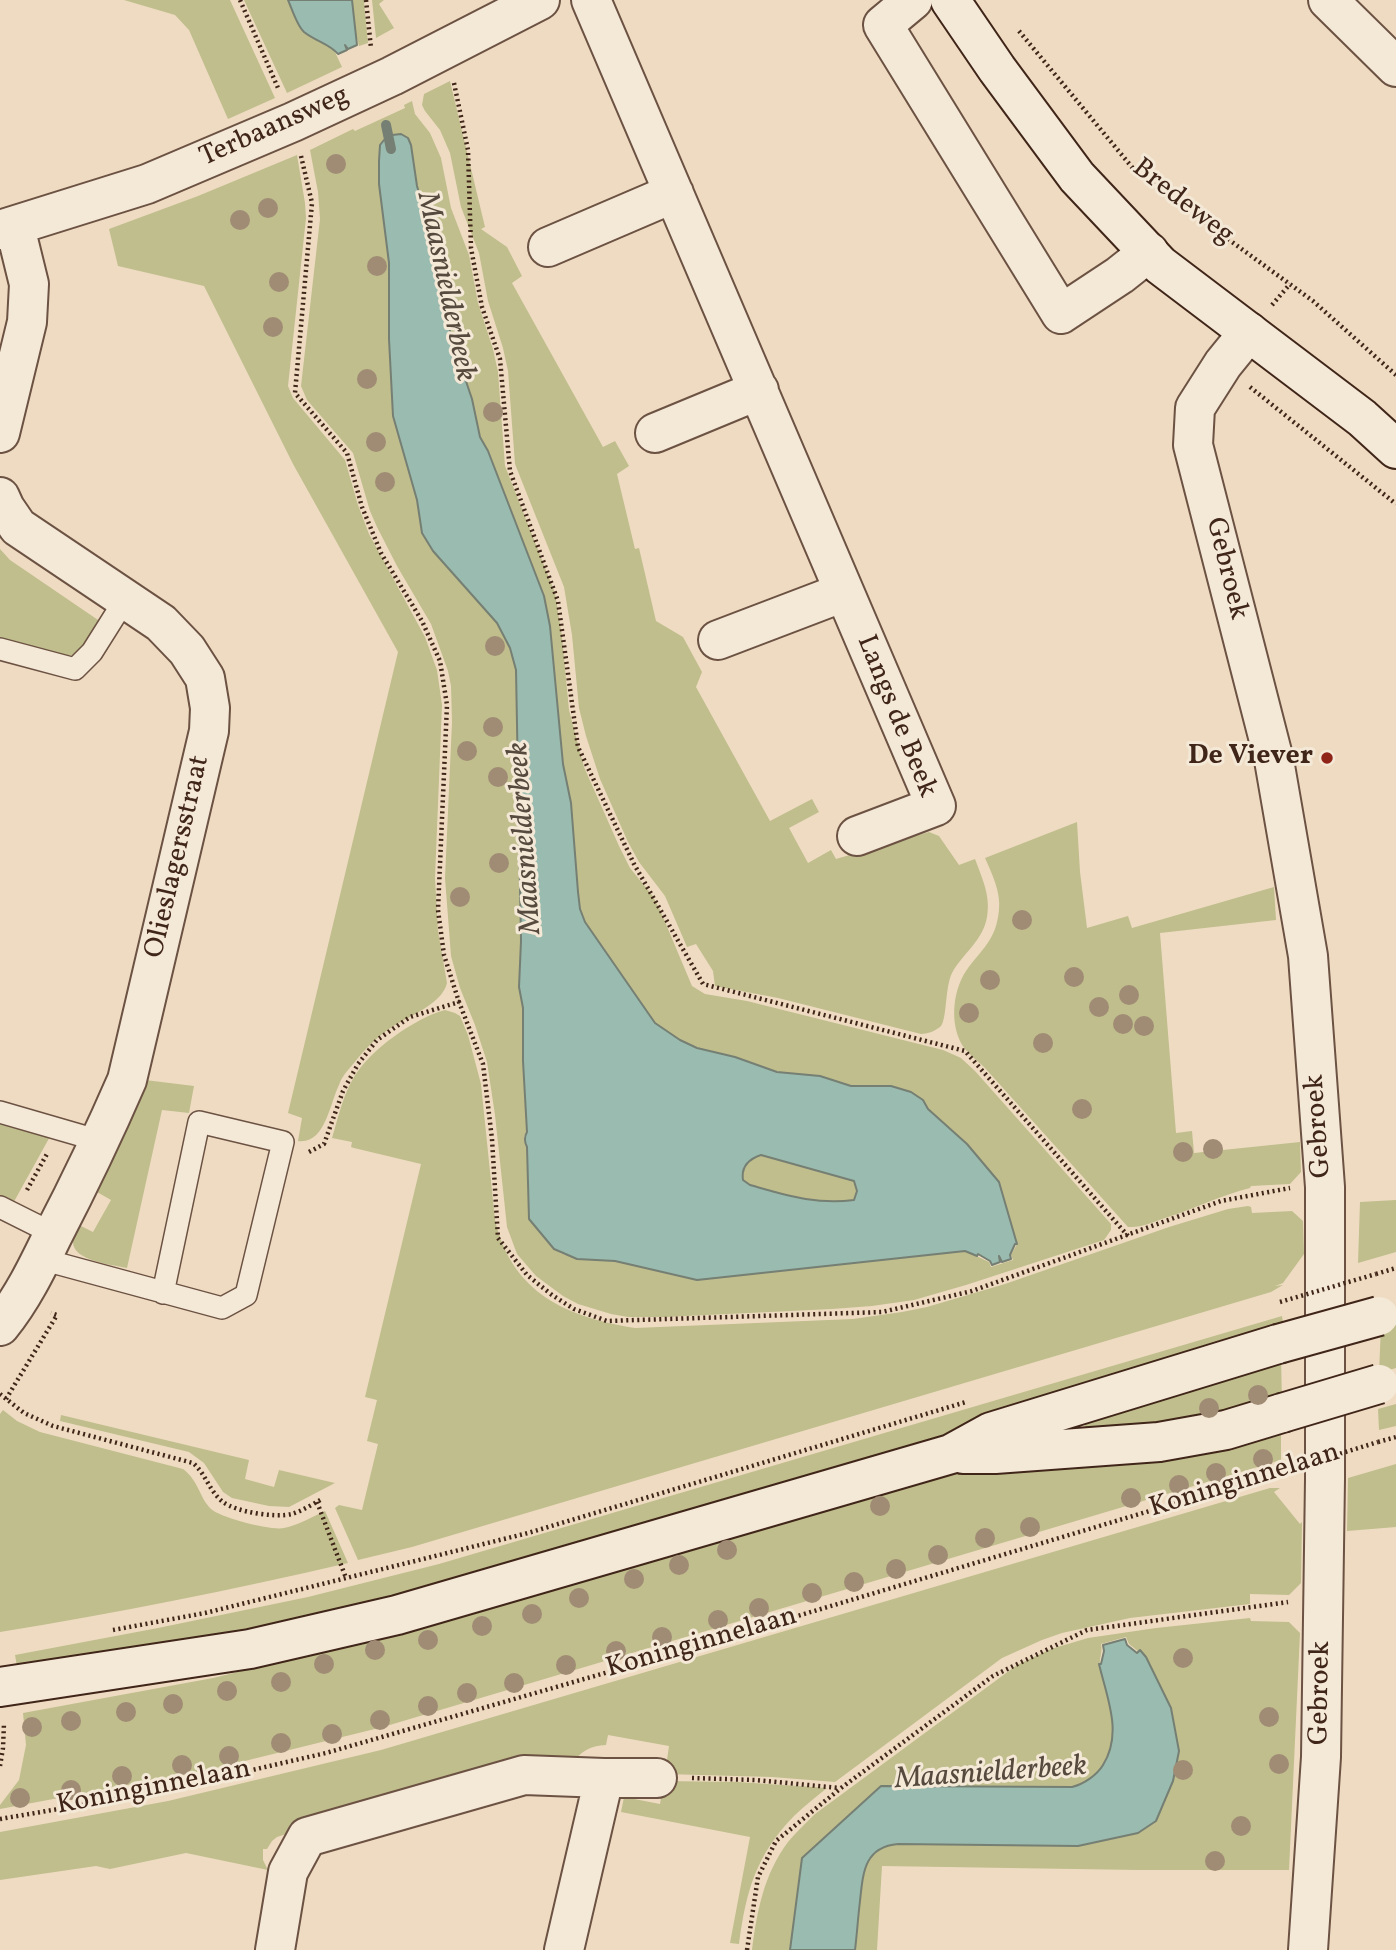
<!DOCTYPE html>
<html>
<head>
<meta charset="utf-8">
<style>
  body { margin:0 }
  canvas { display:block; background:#eedbc1 }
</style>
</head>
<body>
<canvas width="1396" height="1950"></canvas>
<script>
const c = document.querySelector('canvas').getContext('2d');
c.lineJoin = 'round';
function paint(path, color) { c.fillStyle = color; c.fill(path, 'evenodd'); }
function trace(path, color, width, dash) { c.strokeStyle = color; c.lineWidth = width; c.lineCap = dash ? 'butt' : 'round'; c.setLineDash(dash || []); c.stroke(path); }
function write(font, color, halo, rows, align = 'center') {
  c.font = font + ' Vollkorn,serif'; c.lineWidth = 6; c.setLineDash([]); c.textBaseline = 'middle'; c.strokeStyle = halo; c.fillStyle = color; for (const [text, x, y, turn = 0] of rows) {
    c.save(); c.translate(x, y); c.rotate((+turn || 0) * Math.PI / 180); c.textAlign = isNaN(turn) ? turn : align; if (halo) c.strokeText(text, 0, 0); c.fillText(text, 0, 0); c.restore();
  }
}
const green = new Path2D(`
  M124 0H230L275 98 228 119 189 30 175 15Z
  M244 0H288L302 31 325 42 334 50 342 67 287 93Z
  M352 0H364V2L368 43 359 46 355 31Z
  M372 0H384L379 4 394 28 376 38Z
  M450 81 485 227 481 229 507 247 522 276 512 283 603 447 615 441 629 466 617 474 635 549 639 548 656 621 683 637 702 672 696 687 770 821 812 799 819 812 789 828 808 863 831 850 836 859 929 832 939 836 959 865 975 859C982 878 991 896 987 917 983 941 963 953 952 973 945 987 947 1018 941 1026 936 1031 927 1034 921 1034L778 998 715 986 713 971 696 944 687 947 665 896 639 862 628 842 600 779 586 736 579 708 572 635 564 587 515 464 508 371 503 348 488 301 479 253 461 207 450 153 440 130 425 111 422 105 424 94Z
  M412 101 415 114 430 133 441 158 451 208 469 255 478 303 493 349 498 372 505 466 555 593 562 637 569 710 584 767 619 846 630 868 652 895 660 910 692 986 705 994 747 1001 943 1050 961 1058 975 1071 1111 1224V1230L1104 1240 966 1285 914 1300 872 1306 832 1309 665 1317H628L611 1314 578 1304 563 1296 536 1276 517 1254 507 1227 495 1115 487 1062 475 1025 460 988 451 956 445 878 452 722 451 686 448 671 431 624 397 566 377 527 370 511 353 453 307 400 301 386 320 219 318 192 310 150 353 129 355 131 405 108 404 105ZM411 145 417 186 435 247 451 337 472 399 480 437 488 451 544 596 550 626 563 764 571 803 578 892 580 909 585 922 655 1023 680 1040 704 1050 735 1057 782 1073 820 1076 851 1086H891L899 1088 923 1100 928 1109 967 1144 999 1182 1017 1244 1011 1255 1013 1260 991 1267 989 1262 966 1251 697 1280 623 1262 598 1259H577L560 1253 525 1143 524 1136 527 1132 523 1061V1007L519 987 521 941 516 670 510 648 497 623 427 542 422 533 417 500 393 416 389 339V263L379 184Z
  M297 155 305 203 306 218 288 386 293 398 345 460 358 505 369 534 425 637 437 670 442 705 435 878 438 931 447 983C442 1005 406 1017 389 1029 376 1038 364 1050 354 1063 348 1070 342 1076 339 1085 330 1103 325 1145 298 1141L302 1118 288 1113 398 652 293 464 204 286 118 266 109 229 198 196Z
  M0 549 10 560 101 622C94 632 87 646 77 653 60 663 19 647 0 643Z
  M1077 822 1080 872 1087 928 1128 916 1132 928 1274 887 1276 920 1160 933 1176 1133 1192 1131 1194 1153 1300 1142 1301 1172 1290 1184 1251 1186 1250 1188C1221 1195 1194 1209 1165 1218 1153 1222 1141 1228 1128 1227L985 1068C979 1062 971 1056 965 1049 949 1028 952 992 966 971 982 948 996 941 999 910 1001 892 992 874 985 858Z
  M445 1010 455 1013 460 1016 468 1035 481 1084 495 1220C512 1293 566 1317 635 1328L853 1319 902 1312 927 1307 1005 1284 1169 1227 1228 1209 1248 1206 1251 1207 1252 1213 1292 1211 1303 1221 1304 1254 1283 1283 1275 1286 1283 1285 1271 1292 412 1547 358 1560 335 1508 339 1505 362 1510 378 1444 367 1441 377 1400 365 1397 421 1164 354 1148 351 1147 352 1142 332 1138C338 1118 343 1095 354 1077 370 1050 415 1018 445 1010Z
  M145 1080 194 1086 189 1113 162 1110 127 1268C113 1265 73 1261 73 1242 74 1236 77 1230 79 1225L93 1232 111 1200 97 1192 127 1130Z
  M0 1120 52 1133 11 1207 0 1201Z
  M761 1155 854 1181 857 1191 854 1200 831 1202 803 1200 750 1185 743 1180C741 1167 749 1159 761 1155Z
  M1396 1200V1252L1358 1263 1360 1202Z
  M1282 1316 1285 1336 429 1587 168 1647 18 1672 15 1655 158 1628 308 1597 439 1564Z
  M1396 1322V1368L1379 1373 1381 1326Z
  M1281 1357 1282 1402 1221 1420 1088 1434 1081 1416Z
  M1396 1404V1426L1379 1430 1378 1409Z
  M3 1410 17 1421 40 1432 183 1469C199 1481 199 1497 211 1509 221 1518 272 1531 284 1528 298 1525 312 1517 325 1511L348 1563C232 1590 117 1613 0 1632V1414Z
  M61 1415 249 1460 245 1479 274 1487 279 1470 335 1483 289 1507 269 1506 232 1498 223 1492 204 1463 189 1452 60 1421Z
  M1281 1423V1460L383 1727 208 1770 0 1809V1805L19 1780 26 1745 23 1713 213 1678 348 1645 511 1603 927 1478Z
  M1396 1464V1527L1347 1531 1348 1478Z
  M1270 1488H1280L1274 1492 1300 1524 1302 1522 1301 1583 1289 1595 1250 1594V1604L1130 1618 1062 1633 1042 1640 1002 1658 835 1782 772 1777 665 1774 669 1746 608 1735 606 1745C590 1746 580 1751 572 1765L340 1816 277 1837 272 1841 267 1849H263V1860L268 1870 186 1853 110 1869 96 1866 0 1880V1832L168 1801 381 1750Z
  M1250 1618 1251 1621 1289 1622 1300 1633 1289 1870H1138L882 1866 877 1950H855C857 1934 858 1917 860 1901 863 1873 864 1847 898 1844L1138 1833 1140 1651 1139 1652 1129 1644 1126 1637 1101 1644C1103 1652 1099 1658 1100 1665 1100 1670 1102 1676 1104 1681 1111 1712 1121 1736 1103 1765 1096 1776 1084 1785 1072 1787L881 1786 802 1858 790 1950H752C757 1911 764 1874 788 1842 796 1832 806 1823 815 1814L1017 1665 1051 1649 1088 1638 1156 1628Z
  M664 1781 738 1782 827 1788C816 1797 804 1806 794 1816 756 1855 746 1891 739 1944L730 1943 750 1837 621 1812 624 1797 660 1804Z`);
const water = new Path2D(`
  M288 0H352L357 45 348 49 345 45 347 50 338 54C330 44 315 41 304 32 297 26 292 9 288 0Z
  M401 134 408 138 411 145 417 186 435 247 451 337 472 399 480 437 488 451 544 596 550 626 563 764 571 803 578 892 580 909 585 922 655 1023 680 1040 697 1048 735 1057 777 1072 820 1076 851 1086H891L911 1092 923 1100 928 1109 967 1144 999 1182 1017 1244H1015L1010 1255 1011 1259 1002 1262 999 1256 1000 1262 992 1265 990 1261 978 1254 977 1256 965 1251 697 1280 615 1261 577 1259 554 1249 529 1219 527 1147C524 1141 524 1137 527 1132L523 1061V1008L519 987 521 941 516 670 510 648 497 623 433 551 422 533 417 500 393 416 389 339V263L379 184V161L380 145 384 140 392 135ZM761 1155 854 1181 857 1191 854 1200C816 1205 786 1195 750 1185L743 1180C741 1167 749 1159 761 1155Z
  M1125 1639 1127 1645 1137 1653 1140 1650 1146 1657 1171 1708 1179 1751 1173 1781 1156 1821 1138 1833 1078 1846 898 1844C864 1847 863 1873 860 1901 858 1917 857 1934 855 1950H790L802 1858 881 1786 1072 1787C1084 1784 1097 1775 1103 1765 1123 1733 1107 1698 1099 1664H1101L1104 1651 1103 1645Z`);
const stream = new Path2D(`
  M386 125 391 149`);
const path = new Path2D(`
  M240 0 278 88
  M366 0 371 48
  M1019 31 1136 172 1313 301 1396 375
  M454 83 468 150 471 248 482 307 500 359 510 471 558 601 578 747 634 864 703 984 965 1051 1128 1236
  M301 156 312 203 295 393 347 453 362 507 381 553 422 621 440 661 447 705 438 910 444 955 459 1002
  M1272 305 1290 284
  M1250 387 1396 504
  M309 1152 324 1144 343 1091 358 1064 377 1040 410 1017 459 1002 483 1064 492 1139 498 1238 527 1275 552 1295 574 1309 607 1321 882 1312 972 1291 1221 1201 1290 1188
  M27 1190 48 1152
  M1376 1274 1396 1268
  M0 1394 24 1413 53 1426 193 1463C206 1474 209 1491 223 1502 236 1512 275 1518 292 1514 302 1511 313 1504 322 1499
  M6 1399 57 1315 51 1313
  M1378 1442 1396 1437
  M317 1502 346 1578
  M113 1630 205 1613 528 1533 966 1402
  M0 1766 3 1748 4 1723
  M692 1778 755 1780 840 1788
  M0 1819 152 1793 326 1753 633 1665 1277 1473
  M747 1950 758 1877 776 1841 841 1788 993 1676 1087 1630 1288 1602`);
const lane = new Path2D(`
  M0 649 75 669 92 652 126 598
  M0 1112 100 1141
  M0 1207 54 1234
  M41 1259 222 1308 246 1295 283 1142 199 1122 163 1293`);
const street = new Path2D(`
  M591 0 936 806 857 836
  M913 0 883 25 1061 314 1120 275 1149 252
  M1328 0 1396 67
  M0 230 147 184 293 122 392 76 540 0
  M548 247 674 193
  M1249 332 1223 364 1195 408 1193 445 1274 760 1308 956 1325 1187V1479L1321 1757 1308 1950
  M0 433 27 322 29 284 15 227
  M655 433 759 390
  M0 497 5 508 18 527 161 623 187 650 205 678 210 708 209 731 127 1080C104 1133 79 1185 52 1237 37 1268 22 1299 0 1326
  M718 640 844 592
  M604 1778H657
  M275 1950 288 1872 307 1837 524 1775 604 1778 564 1950`);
const secondary = new Path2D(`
  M950 0 997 69 1077 177 1160 265 1362 418 1396 449
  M963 1454H995L1159 1442 1226 1430 1282 1413
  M0 1687 250 1649 397 1615 951 1454 991 1432 1278 1344`);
const pathBridge = new Path2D(`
  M1280 1302 1376 1274
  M1277 1473 1378 1442`);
const secondaryBridge = new Path2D(`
  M1278 1344 1379 1316
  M1282 1413 1379 1384`);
const trees = [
  [336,164],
  [268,208],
  [240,220],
  [377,266],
  [279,282],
  [273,327],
  [367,379],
  [493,412],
  [376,442],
  [385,482],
  [495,646],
  [493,727],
  [467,751],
  [498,777],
  [499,863],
  [460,897],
  [1022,920],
  [1074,977],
  [990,980],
  [1129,995],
  [1099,1007],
  [969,1013],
  [1123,1024],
  [1144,1026],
  [1043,1043],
  [1082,1109],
  [1213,1149],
  [1183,1152],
  [1258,1395],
  [1209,1408],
  [1263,1459],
  [1216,1473],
  [1179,1485],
  [1131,1498],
  [880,1506],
  [1030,1527],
  [985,1538],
  [727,1550],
  [938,1555],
  [679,1565],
  [896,1569],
  [634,1579],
  [854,1582],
  [812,1593],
  [579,1598],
  [759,1608],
  [532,1614],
  [718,1620],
  [482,1626],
  [662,1637],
  [428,1640],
  [375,1650],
  [616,1651],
  [1183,1658],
  [324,1664],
  [566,1665],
  [281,1682],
  [514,1683],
  [227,1691],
  [467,1693],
  [173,1704],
  [428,1706],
  [126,1712],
  [1269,1717],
  [380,1720],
  [71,1721],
  [32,1727],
  [332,1734],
  [281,1743],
  [229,1756],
  [1279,1764],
  [182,1765],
  [1183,1770],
  [122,1776],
  [71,1790],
  [20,1798],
  [1241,1826],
  [1215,1861]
];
const markers = [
  [1327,758,7,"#8f2418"]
];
const streetNames = [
  ["Terbaansweg",275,128,-24],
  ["Bredeweg",1182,203,38],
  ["Gebroek",1225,569,76],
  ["Langs de Beek",895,717,68],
  ["Olieslagersstraat",179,857,-77],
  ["Gebroek",1320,1126,-94],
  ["Koninginnelaan",1245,1482,-17],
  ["Koninginnelaan",702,1644,-16],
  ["Gebroek",1322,1693,-89],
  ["Koninginnelaan",154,1789,-11]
];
const poiNames = [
  ["De Viever",1313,758]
];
const waterNames = [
  ["Maasnielderbeek",444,287,78],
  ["Maasnielderbeek",527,838,-94],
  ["Maasnielderbeek",991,1775,-4]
];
paint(green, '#c0be8d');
paint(water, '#9abbaf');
trace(water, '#767f73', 2);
trace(stream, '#767f73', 10);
trace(lane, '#6c5243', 24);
trace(street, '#6c5243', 42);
trace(secondary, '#402519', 42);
trace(path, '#402519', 4.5, [2, 3.5]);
trace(lane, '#f4e8d7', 21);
trace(street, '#f4e8d7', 38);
trace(secondary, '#f4e8d7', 38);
trace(secondaryBridge, '#402519', 42, []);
trace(pathBridge, '#402519', 4.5, [2, 3.5]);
trace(secondaryBridge, '#f4e8d7', 38);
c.fillStyle = '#a08c75';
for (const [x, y] of trees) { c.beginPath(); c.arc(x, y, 10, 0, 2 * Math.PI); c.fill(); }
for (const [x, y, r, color] of markers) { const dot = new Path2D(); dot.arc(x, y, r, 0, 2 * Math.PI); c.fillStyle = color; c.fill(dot); trace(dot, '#f4e8d7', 2.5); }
write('28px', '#402519', '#f4e8d7', streetNames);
write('bold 28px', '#402519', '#f4e8d7', poiNames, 'right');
write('italic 30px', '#564a3e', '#f4e8d7', waterNames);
</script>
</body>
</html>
